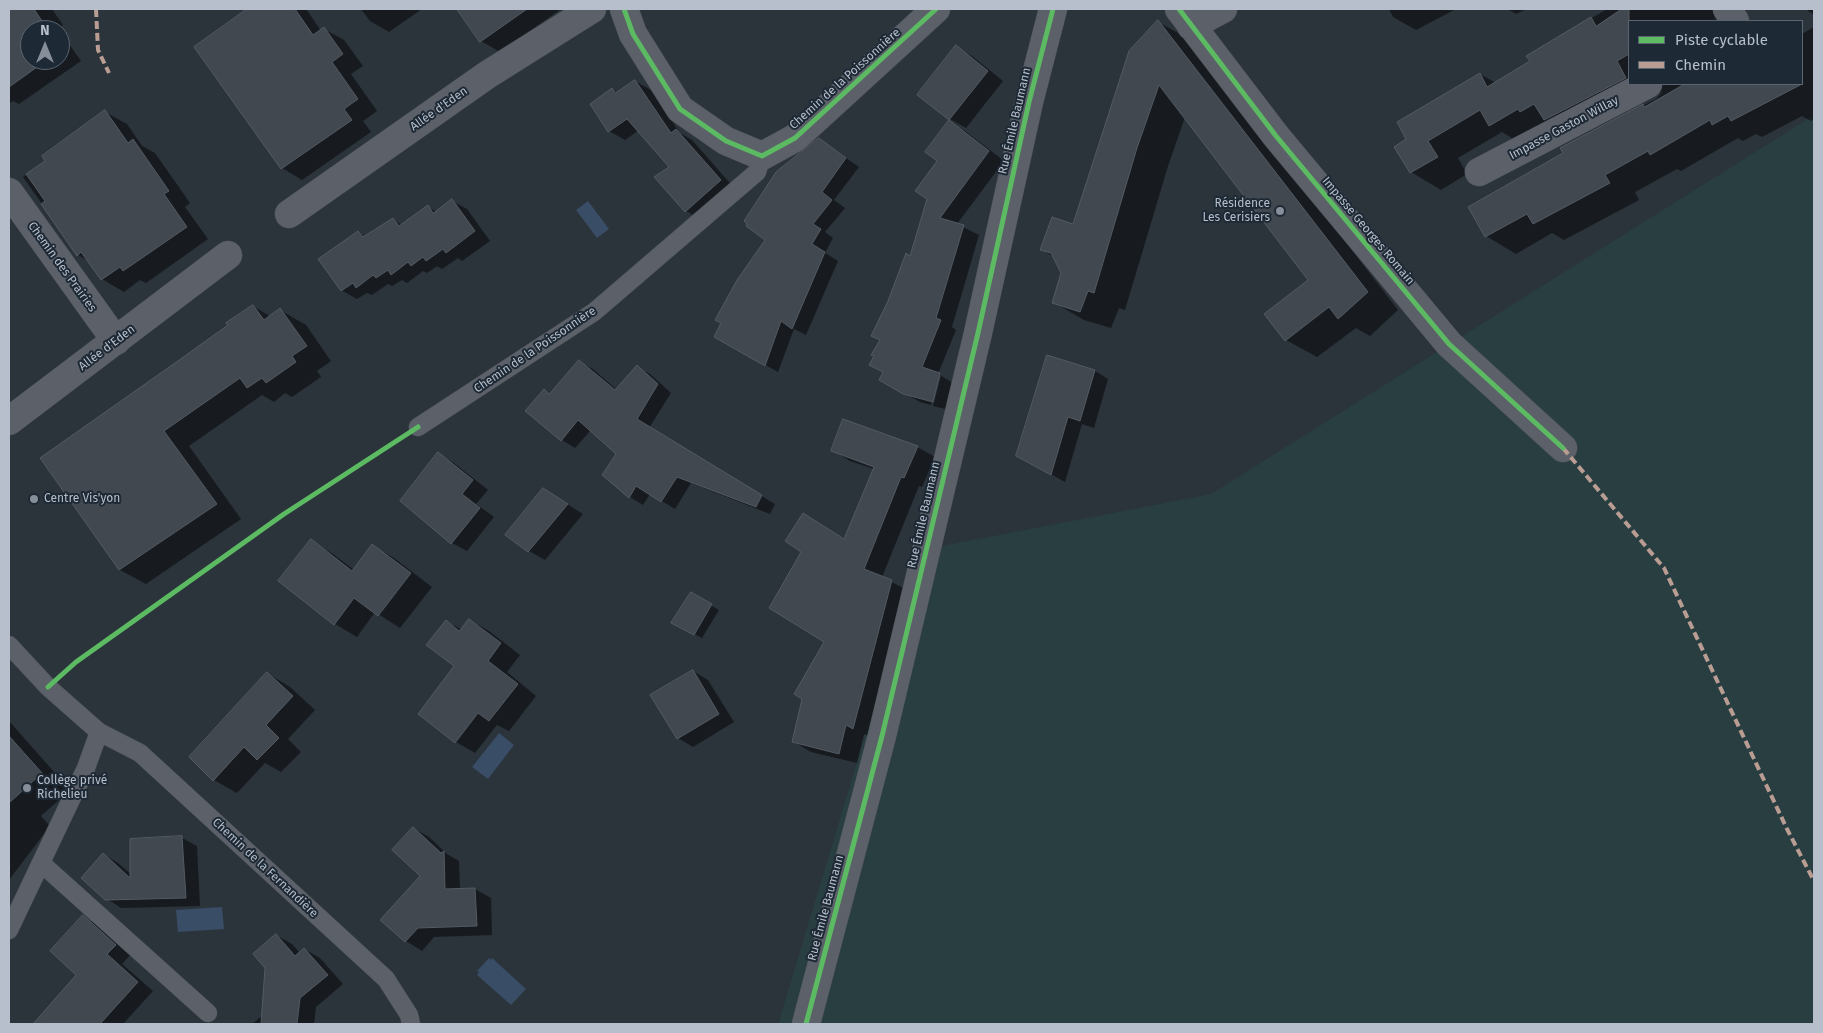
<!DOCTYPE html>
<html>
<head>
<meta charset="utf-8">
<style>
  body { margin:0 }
  #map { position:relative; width:1823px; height:1033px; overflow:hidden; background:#2b333b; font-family:"Fira Sans",sans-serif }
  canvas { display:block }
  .frame { position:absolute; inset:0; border:10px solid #b6bfcb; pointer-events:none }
  .legend { position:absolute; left:1628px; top:20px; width:175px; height:65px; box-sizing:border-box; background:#1e2936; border:1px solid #5b6572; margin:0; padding:6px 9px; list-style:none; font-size:15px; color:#b6bfcb }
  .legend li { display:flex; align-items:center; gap:10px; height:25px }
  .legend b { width:25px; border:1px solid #5b6572 }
  .north { position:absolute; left:20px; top:20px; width:50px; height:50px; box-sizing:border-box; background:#1e2936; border:1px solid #5b6572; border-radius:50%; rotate:0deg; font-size:14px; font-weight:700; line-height:20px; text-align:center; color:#b6bfcb }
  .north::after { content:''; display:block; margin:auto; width:18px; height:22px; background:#858e99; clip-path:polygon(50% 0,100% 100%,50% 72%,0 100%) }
</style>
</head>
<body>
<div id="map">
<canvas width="1823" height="1033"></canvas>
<div class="frame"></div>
<ul class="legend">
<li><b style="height:6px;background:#5cba63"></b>Piste cyclable</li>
<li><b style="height:6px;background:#b99d93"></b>Chemin</li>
</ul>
<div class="north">N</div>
</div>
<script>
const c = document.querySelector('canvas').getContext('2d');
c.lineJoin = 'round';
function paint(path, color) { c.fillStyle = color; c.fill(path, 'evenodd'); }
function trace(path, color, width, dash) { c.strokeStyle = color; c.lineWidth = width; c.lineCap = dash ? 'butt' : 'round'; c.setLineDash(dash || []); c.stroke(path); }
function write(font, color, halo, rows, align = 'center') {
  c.font = font + ' "Fira Sans",sans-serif'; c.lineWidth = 4; c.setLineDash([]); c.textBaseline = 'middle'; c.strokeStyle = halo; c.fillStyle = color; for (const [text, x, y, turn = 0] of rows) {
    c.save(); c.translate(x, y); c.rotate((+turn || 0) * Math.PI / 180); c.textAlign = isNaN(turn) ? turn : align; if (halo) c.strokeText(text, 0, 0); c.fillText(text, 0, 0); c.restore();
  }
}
const green = new Path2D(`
  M1814 115V1024H778L921 550 1211 494Z`);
const water = new Path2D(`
  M588 201 609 229 597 238 576 210Z
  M499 733 514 745 488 779 472 767Z
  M222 907 224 929 178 932 176 910Z
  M489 958 491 960 492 958 526 989 511 1005 477 975 479 972 477 971Z`);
const shadow = new Path2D(`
  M9 9H52L63 25 58 29 59 30H30V60H60V31L81 61 19 104 13 101 9 104Z
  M249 9 270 10 272 9H304L307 10 321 31 324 29 344 40 363 66 351 74 377 111 363 121 371 132 302 180 282 168 195 47Z
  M361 9H422L389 32 370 21Z
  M458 9H561L500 52 481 41Z
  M1389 9H1456L1416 30 1393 17Z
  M1507 9H1527L1516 14Z
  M1607 9H1731L1738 21H1629V84H1802V34L1814 27V119L1811 121 1802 116 1762 137 1756 134 1743 141 1738 138 1681 171 1677 169 1635 192 1639 200 1564 240 1552 233 1516 254 1486 236 1564 153 1561 148 1656 99 1663 91 1575 137 1520 143 1502 132 1458 158 1467 174 1441 190 1411 172 1408 139 1480 74 1496 83 1531 62 1528 56Z
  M1806 9H1814V15L1807 10Z
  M1158 22 1189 39 1398 310 1370 336 1356 328 1317 357 1286 340 1310 281 1185 117 1168 166 1125 310 1119 308 1111 328 1084 320 1053 302 1063 273 1054 257 1042 249 1073 226Z
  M956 47 972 56 1003 81 966 128 950 119 919 94Z
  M635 81 651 90 680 133 692 140 736 190 702 220 686 211 671 167 639 130 625 140 609 131 612 90 618 93Z
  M105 112 127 124 142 146 155 153 190 203 185 207 208 239 146 283 140 280 124 292 102 279 90 262 78 255 23 177 46 161Z
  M949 122 965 131 1004 161 957 224 979 235 952 327 956 330 938 374 955 384 949 410 933 406 941 376H938L931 405 920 402 881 380 884 372 881 340 911 257Z
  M819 139 859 167 834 200 845 208 825 232 833 238 825 253 838 261 806 335 794 329 778 372 715 337Z
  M452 201 467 209 490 241 462 261 458 258 442 269 437 266 427 273 423 271 407 283 402 280 392 286 388 284 372 295 367 293 357 299 341 290 358 232 366 237 393 219 402 225 428 207 437 212Z
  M253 306 271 317 280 310 306 325 331 361 317 371 321 377 292 397 285 393 274 402 262 395 189 446 241 519 146 584 120 570 42 459 183 359Z
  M579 362 593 369 617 390 637 367 650 374 671 393 649 428 775 504 770 514 691 483 675 509 650 494 643 505 630 497 604 475 617 454 591 430 575 448 562 440 544 391 551 395Z
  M1095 371 1108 379 1094 428 1082 424 1065 482 1017 455Z
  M917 447 935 457 922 487 919 486 882 577 909 591 871 737 864 734 857 763 811 752 793 741 826 642 845 540 874 469 850 461 833 450Z
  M439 454 454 463 488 490 476 504 494 517 467 551 452 543Z
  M559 499 583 514 545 560 529 551 507 534Z
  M311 541 333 554 354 570 373 546 394 558 432 587 400 628 375 612 357 637 335 624 280 580Z
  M691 594 719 610 702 638 680 627Z
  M470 620 489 631 520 655 507 672 536 696 509 731 497 725 475 753 456 742V666L446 621 462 630Z
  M693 671 708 680 734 722 693 747 678 738 652 695Z
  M267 673 290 687 315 710 288 739 301 752 281 772 265 763 237 793 214 780Z
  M9 721 70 790 41 816 50 826 9 880Z
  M413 828 429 837 447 854 459 861 460 890 475 889 491 898 492 935 434 937 422 951 406 941 382 920 422 876Z
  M182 838 197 846 200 906 121 908 106 898 103 854 118 863 132 875Z
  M83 917 99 926 131 954 122 964 153 991 123 1024H34L78 974Z
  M276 935 292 944 300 953 304 949 320 958 343 984 316 1007 314 1024H252L263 1015Z`);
const building = new Path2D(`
  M9 9H34L48 30H30V60H47L9 87Z
  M247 9H295L313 35 324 27 343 54 332 62 358 99 344 109 352 120 281 169 194 47Z
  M457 9H527L480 42Z
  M1622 9H1629V54L1617 61 1626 78 1544 120 1534 104 1520 112 1518 109 1489 126 1480 110 1428 141 1438 157 1410 173 1394 147 1406 139 1397 122 1480 73 1487 87 1530 61 1526 56 1591 17 1596 26Z
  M1158 20 1368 292 1338 319 1329 307 1285 341 1264 314 1308 280 1159 85 1137 148 1094 293 1088 291 1080 312 1052 303 1061 273 1051 253 1040 250 1052 217 1073 224 1129 51Z
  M956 45 988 71 949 120 917 95Z
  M635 80 671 133 676 129 721 180 685 212 654 177 669 167 627 119 608 132 590 104 612 88 615 93Z
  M1685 84H1802L1731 121 1728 116 1712 125 1710 120 1650 155 1648 151 1605 175 1610 183 1533 224 1527 214 1485 237 1468 207 1563 153 1560 148 1643 104 1644 107Z
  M105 110 128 143 133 139 169 191 164 194 187 227 123 271 120 267 101 280 81 252 77 256 41 204 45 201 26 174 45 161 42 156Z
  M949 120 989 151 940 218 964 225 936 318 941 320 922 367 940 373 933 402 903 394 879 380 883 372 869 365 874 356 871 355 880 340 871 336 888 301 906 253 910 256 927 199 915 191 937 161 925 152Z
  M819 138 846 158 822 192 832 200 813 224 821 229 812 244 825 252 792 329 781 321 765 366 714 337 721 323 715 320 737 280 765 240 746 226 747 224 744 221 776 172Z
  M452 199 475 231 446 253 443 249 426 261 423 257 411 266 408 262 391 275 388 270 376 278 373 275 356 288 353 283 341 291 318 259 358 231 363 237 393 218 399 226 428 205 433 213Z
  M253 305 264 320 280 308 307 346 292 356 296 362 266 383 262 378 247 388 240 378 164 431 217 504 119 570 40 458 182 358 228 325 226 323Z
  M1047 355 1095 370 1080 421 1068 417 1051 475 1016 456Z
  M579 360 615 390 637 365 658 384 637 419 762 495 756 507 677 477 661 502 636 486 629 498 602 475 616 454 578 420 561 441 525 411 544 389 549 394Z
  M843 419 918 446 904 478 901 477 864 569 892 580 853 729 846 725 839 754 792 742 802 699 794 694 824 642 769 608 801 552 785 541 803 513 844 539 874 467 831 451Z
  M438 452 473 480 462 494 480 508 451 544 400 501Z
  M543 488 568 504 528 552 505 535Z
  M311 539 352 571 372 544 411 573 378 616 354 598 334 625 278 581Z
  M691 592 712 604 694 635 671 623Z
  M469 619 501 643 488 661 518 684 489 721 478 713 455 743 418 714 454 666 426 645 446 620 459 631Z
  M693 670 719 714 677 739 650 695Z
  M267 672 293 696 266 725 279 738 257 760 244 747 213 781 189 757Z
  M9 736 42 773 9 803Z
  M413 827 441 853 444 851 445 889 475 888 477 926 418 928 405 942 380 920 420 876 392 850Z
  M182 836 186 898 105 900 81 878 103 853 130 878V839Z
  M83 915 116 945 107 954 138 982 100 1024H33L76 975 50 951Z
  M276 934 295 956 304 948 328 975 300 998 297 1024H261L265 968 253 954Z`);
const service = new Path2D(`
  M418 427 594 312 757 172 762 156
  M9 645 48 687 99 732 140 753 386 979 409 1015 411 1024
  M41 863 208 1013
  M9 930 86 768 99 732`);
const minor = new Path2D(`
  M624 9 633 34 680 109 726 141 762 156 795 138 936 9
  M1179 9 1276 136 1449 344 1563 448
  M1727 9 1735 21
  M1191 26 1223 9
  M1479 172 1648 84
  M9 192 116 341
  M289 214 487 75 592 9
  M9 421 228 255
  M806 1024 882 736 978 333 1029 102 1053 9`);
const quiet = new Path2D(`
  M96 9 98 50 109 73
  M1563 448 1664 568 1787 829 1814 881`);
const cycleway = new Path2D(`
  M624 9 633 34 680 109 726 141 762 156 795 138 936 9
  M1179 9 1276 136 1449 344 1563 448
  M48 687 76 662 284 514 418 427
  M806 1024 882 736 978 333 1029 102 1053 9`);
const markers = [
  [1280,211,5,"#858e99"],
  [34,499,5,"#858e99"],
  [27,788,5,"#858e99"]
];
const streetNames = [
  ["Chemin de la Poissonnière",845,79,-42],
  ["Allée d'Eden",439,109,-35],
  ["Rue Émile Baumann",1015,121,-77],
  ["Impasse Gaston Willay",1564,128,-28],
  ["Impasse Georges Romain",1368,231,50],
  ["Chemin des Prairies",62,267,54],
  ["Allée d'Eden",107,348,-37],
  ["Chemin de la Poissonnière",535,350,-34],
  ["Rue Émile Baumann",924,515,-77],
  ["Chemin de la Fernandière",265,868,43],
  ["Rue Émile Baumann",826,908,-75]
];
const poiNames = [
  ["Résidence",1270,204,"right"],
  ["Les Cerisiers",1270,218,"right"],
  ["Centre Vis'yon",44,499],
  ["Collège privé",37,781],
  ["Richelieu",37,795]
];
paint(green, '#283e41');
paint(water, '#3a4d66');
paint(shadow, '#0007');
paint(building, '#42484f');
trace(building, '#535a62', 1);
trace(service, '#494f55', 19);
trace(minor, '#494f55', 29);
trace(service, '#5c6169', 18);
trace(minor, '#5c6169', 28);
trace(quiet, '#b99d93', 4, [8, 4]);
trace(cycleway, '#5cba63', 5);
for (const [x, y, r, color] of markers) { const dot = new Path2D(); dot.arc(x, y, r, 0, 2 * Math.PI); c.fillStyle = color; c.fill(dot); trace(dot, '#1e2936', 2); }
write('12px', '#b6bfcb', '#1e2936', streetNames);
write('12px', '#b6bfcb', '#1e2936', poiNames, 'left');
</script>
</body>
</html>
